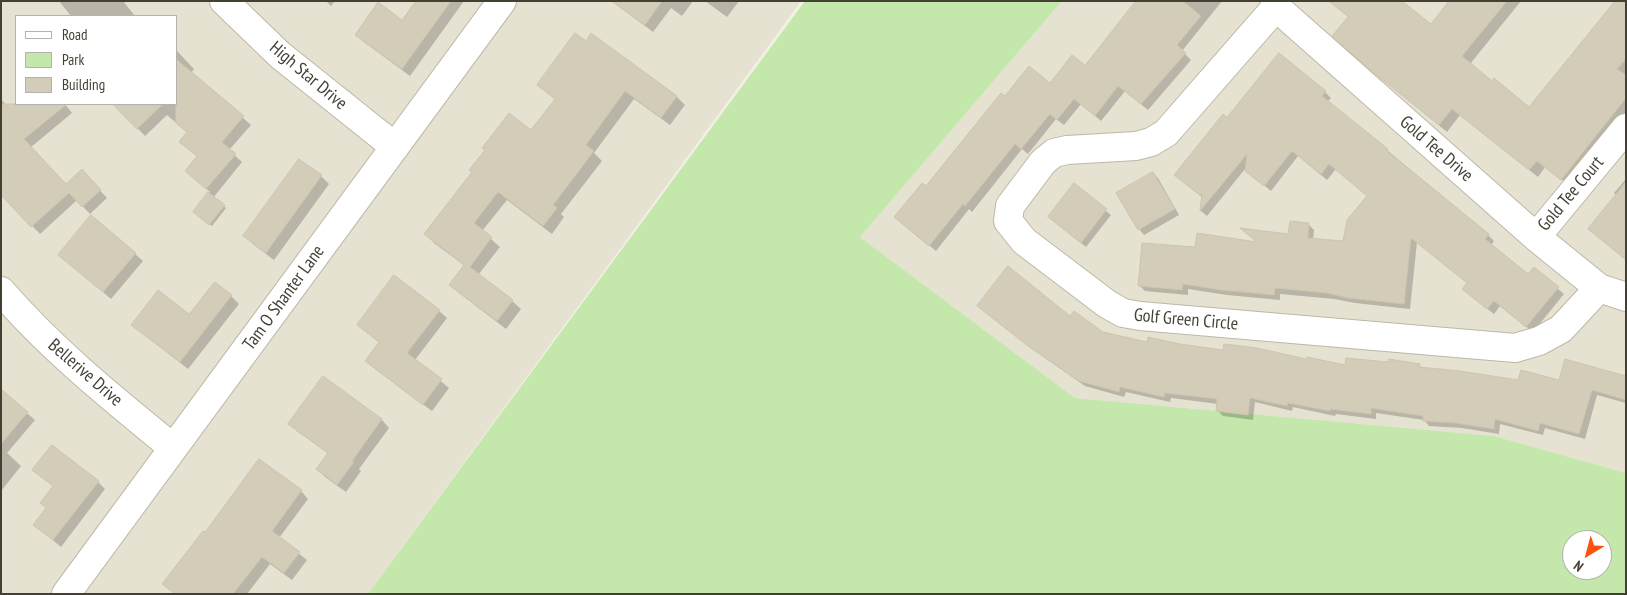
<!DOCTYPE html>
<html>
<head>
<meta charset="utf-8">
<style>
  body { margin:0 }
  #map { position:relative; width:1627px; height:595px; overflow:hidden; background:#f2efe3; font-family:"PT Sans Narrow",sans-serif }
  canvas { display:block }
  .frame { position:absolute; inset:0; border:2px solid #433f33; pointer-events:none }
  .legend { position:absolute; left:15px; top:15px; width:162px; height:90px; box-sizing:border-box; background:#fff; border:1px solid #b4b2ad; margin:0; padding:6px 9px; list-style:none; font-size:15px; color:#433f33 }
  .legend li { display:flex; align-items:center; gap:10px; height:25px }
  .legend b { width:25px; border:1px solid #b4b2ad }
  .north { position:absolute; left:1562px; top:530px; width:50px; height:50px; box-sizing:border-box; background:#fff; border:1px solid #b4b2ad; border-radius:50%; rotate:217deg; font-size:14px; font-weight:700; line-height:20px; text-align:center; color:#433f33 }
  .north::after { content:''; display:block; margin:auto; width:18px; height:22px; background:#fc5310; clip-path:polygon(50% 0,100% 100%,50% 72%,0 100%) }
</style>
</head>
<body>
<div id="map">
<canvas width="1627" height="595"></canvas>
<div class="frame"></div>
<ul class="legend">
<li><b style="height:6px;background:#fff"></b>Road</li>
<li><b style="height:14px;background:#c4e7ab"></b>Park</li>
<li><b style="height:14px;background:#d3ccb8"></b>Building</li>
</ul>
<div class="north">N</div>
</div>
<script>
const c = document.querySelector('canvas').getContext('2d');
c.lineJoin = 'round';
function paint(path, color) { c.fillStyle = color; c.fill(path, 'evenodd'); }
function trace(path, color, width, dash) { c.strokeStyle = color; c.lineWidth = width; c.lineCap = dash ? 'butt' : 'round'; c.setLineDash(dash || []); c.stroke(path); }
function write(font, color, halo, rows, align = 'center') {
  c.font = font + ' "PT Sans Narrow",sans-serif'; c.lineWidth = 4.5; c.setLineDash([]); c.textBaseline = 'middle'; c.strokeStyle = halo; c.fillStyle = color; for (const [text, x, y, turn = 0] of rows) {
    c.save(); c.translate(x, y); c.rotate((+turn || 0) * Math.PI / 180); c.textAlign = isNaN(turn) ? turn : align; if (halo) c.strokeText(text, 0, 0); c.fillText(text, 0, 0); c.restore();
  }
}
const residential = new Path2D(`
  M1 1H801L368 594H1ZM16 16H176V104H16Z
  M1062 1H1626V473L1494 436 1075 398 860 237Z`);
const green = new Path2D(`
  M805 1H1062L860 237 1075 398 1494 436 1626 473V594H368ZM1572 540H1602V570H1572Z`);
const shadow = new Path2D(`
  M59 1H123L135 16H71Z
  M326 1H335L331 6Z
  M417 1H464L410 76 364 42 356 35 403 22Z
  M612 1H693L682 16 671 8 653 32Z
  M705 1H739L727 17Z
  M1134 1H1222L1182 51 1191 60 1148 110 1125 91 1101 121 1081 104 1064 125 1056 119 1028 154 1022 149 972 212 969 209 936 251 901 223 926 188 1005 98 1050 85 1085 67 1136 3Z
  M1451 1H1521L1470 64 1493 82 1529 108 1616 3 1614 1H1626V116L1570 186 1545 167 1538 177 1460 115 1447 132 1379 76 1431 26Z
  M592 35 677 97 685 105 670 125 634 99 594 153 602 161 561 214 564 217 552 234 507 200 482 231 500 247 478 275 512 301 521 309 506 329 459 293 451 285 465 266 434 243 426 234 531 132 556 100 539 85 586 43Z
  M176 50 194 69 191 73 251 125 229 150 242 162 213 198 226 208 212 226 195 212 210 192 186 171 198 157 189 149 188 133 167 115 145 136 120 109 126 104H176Z
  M1325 92 1331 98 1327 102 1387 150 1488 235 1494 241 1491 245 1528 275 1534 269 1564 294 1533 332 1500 306 1494 314 1470 295 1468 283 1417 242 1410 309 1355 303 1334 299 1280 294V300L1227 295 1188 289V295L1145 291 1139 285 1196 249 1260 243 1290 235 1308 224 1314 230 1313 240 1344 243 1368 196 1336 169 1327 180 1298 156 1271 191 1245 169 1207 216 1201 211 1203 198 1182 181 1227 118Z
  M1 99 11 111 20 104H65L72 113 31 147 66 185 89 179 107 198 90 214 77 200 40 234 1 193Z
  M300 161 321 176 329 184 274 260 253 244 245 236Z
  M1153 173 1158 178 1179 215 1144 235 1139 229Z
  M1626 179V259L1617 195 1614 193Z
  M1074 185 1111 215 1086 247 1055 222Z
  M135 254 143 261 111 299 60 255Z
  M231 296 239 304 188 369 141 332 189 316Z
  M978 306 1070 317 1103 333 1148 344 1180 345 1346 367 1419 365 1422 368 1519 382 1560 381 1626 378V403L1597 395 1585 439 1545 428 1543 435 1500 424 1499 434 1462 428 1429 426 1424 420 1376 413V419L1336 414 1335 416 1293 407 1292 411 1255 402 1253 420 1223 416 1217 410 1218 404 1171 398 1170 402 1126 392 1124 397 1085 386 1035 351Z
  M439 311 447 318 415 360 449 388 432 411 374 368 367 361 380 343 358 325Z
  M323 377 382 420 389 428 359 469 361 471 346 492 325 477 318 469 329 454 297 431 289 423Z
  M1 391 35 420 7 453 21 466 1 491Z
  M34 470 98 482 105 489 61 547 35 525 48 509 54 487Z
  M301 491 308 499 279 538 307 560 292 580 270 564 247 594H172L173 592 164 584Z`);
const building = new Path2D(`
  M416 1H451L402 69 355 35 378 2 402 20Z
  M612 1H662L645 25Z
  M1136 1H1183L1201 16 1177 45 1186 53 1141 104 1118 86 1095 116 1074 99 1057 120 1050 114 1021 149 1015 144 965 206 963 204 929 246 894 217 922 183 926 186 1001 93 1005 96 1029 66 1050 83 1072 55 1085 65Z
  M1329 1H1402L1431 24 1449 1H1507L1462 56 1492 81 1494 78 1529 107 1615 1H1626V59L1617 69 1626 75V98L1561 180 1537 161 1529 170 1452 109 1439 125 1369 69 1332 36 1348 17Z
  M575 33 586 41 591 33 677 96 661 118 625 91 586 145 594 151 553 205 557 208 543 226 498 192 474 223 492 237 470 267 513 300 497 321 449 285 464 265 424 234 472 172 469 170 485 150 482 148 509 113 531 130 555 99 537 85Z
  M1279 53 1326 91 1322 96 1388 149 1387 151 1489 234 1485 239 1528 274 1534 267 1559 287 1526 327 1494 301 1487 309 1462 289 1467 283 1411 238 1404 304 1348 298 1327 293 1275 288 1274 295 1221 290 1183 284 1182 290 1138 286 1142 243 1195 247 1197 233 1257 242 1240 228 1288 234 1290 221 1309 223 1308 238 1343 241 1347 220 1367 196 1329 164 1321 174 1292 151 1264 186 1245 171 1247 154 1200 211 1202 194 1200 195 1174 175 1223 114 1227 117Z
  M176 59 244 116 222 142 236 154 206 189 185 171 197 156 179 142 187 132 176 123Z
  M1 104H67L24 139 66 184 82 169 101 190 82 207 69 193 31 227 1 195Z
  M113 104H163L137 129Z
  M299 159 322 175 266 253 243 236Z
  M1153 172 1175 209 1138 230 1116 193Z
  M1626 182V260L1588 229Z
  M1074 183 1107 209 1081 243 1048 217Z
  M208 192 225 205 209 225 193 212Z
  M91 215 136 253 103 292 58 255Z
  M1008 266 1070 316 1074 311 1103 332 1147 342 1148 337 1180 344 1223 350 1224 344 1257 348 1306 359 1307 357 1345 365 1346 358 1388 362 1389 359 1420 364 1419 367 1460 371 1518 380 1521 370 1559 380 1565 359 1626 376V400L1592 390 1579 434 1540 423 1538 431 1495 419 1494 429 1456 423 1423 421V416L1371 408V414L1330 409V411L1288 403 1287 406 1250 398 1248 415 1216 411 1217 399 1165 393 1164 397 1120 387 1119 392 1079 381 1028 346 977 306Z
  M394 275 440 310 407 353 442 379 423 405 365 361 379 342 357 325Z
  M215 282 232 295 180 362 131 325 158 290 189 314Z
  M323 376 382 419 352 461 354 462 337 485 316 469 328 453 288 424Z
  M1 389 28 412 1 444Z
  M52 445 99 481 53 540 33 525 46 508 40 503 53 486 32 470Z
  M259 459 302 490 272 531 300 552 284 573 262 557 233 594H175L162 584 203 531 205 532Z`);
const minor = new Path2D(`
  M224 1 280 55 395 147
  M1275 1 1276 7 1166 133 1151 142 1136 146 1067 150 1054 153 1043 162 1010 206 1008 221 1024 241 1107 304 1123 313 1140 316 1515 348 1539 341 1561 329 1599 288
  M1276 7 1536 237 1599 288 1626 297
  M1536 237 1626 128
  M1 291C52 350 113 399 173 448
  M66 594 502 1`);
const streetNames = [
  ["High Star Drive",308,76,40],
  ["Gold Tee Drive",1436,149,41],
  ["Gold Tee Court",1571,194,-50],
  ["Tam O Shanter Lane",284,298,-54],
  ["Golf Green Circle",1186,320,5],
  ["Bellerive Drive",85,373,41]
];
paint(residential, '#e6e2d1');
paint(green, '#c4e7ab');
paint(shadow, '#0003');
paint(building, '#d3ccb8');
trace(building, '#cec5ac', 1);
trace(minor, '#bdb8a6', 30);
trace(minor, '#fff', 28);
write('18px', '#433f33', '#fff', streetNames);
</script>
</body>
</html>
